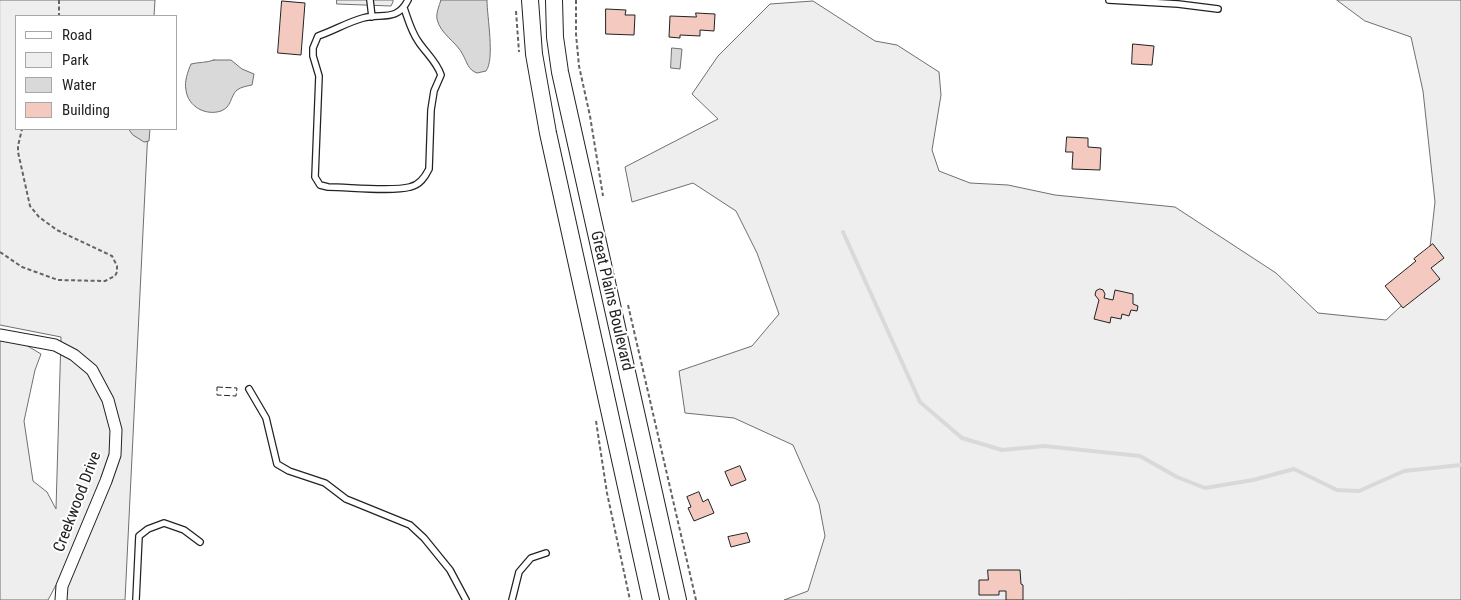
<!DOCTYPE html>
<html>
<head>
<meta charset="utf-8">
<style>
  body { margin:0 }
  #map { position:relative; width:1461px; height:600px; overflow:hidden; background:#fff; font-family:"Roboto Condensed",sans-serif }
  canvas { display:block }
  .legend { position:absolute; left:15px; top:15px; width:162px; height:115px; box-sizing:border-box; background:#fff; border:1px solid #a7a7a7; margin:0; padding:6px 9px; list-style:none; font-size:15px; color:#222 }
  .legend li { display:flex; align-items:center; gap:10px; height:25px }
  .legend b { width:25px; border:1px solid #a7a7a7 }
</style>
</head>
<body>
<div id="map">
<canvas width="1461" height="600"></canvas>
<ul class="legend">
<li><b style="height:6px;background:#fff"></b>Road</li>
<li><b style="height:14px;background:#eee"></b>Park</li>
<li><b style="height:14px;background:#d9d9d9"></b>Water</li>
<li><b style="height:14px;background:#f3c9c0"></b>Building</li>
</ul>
</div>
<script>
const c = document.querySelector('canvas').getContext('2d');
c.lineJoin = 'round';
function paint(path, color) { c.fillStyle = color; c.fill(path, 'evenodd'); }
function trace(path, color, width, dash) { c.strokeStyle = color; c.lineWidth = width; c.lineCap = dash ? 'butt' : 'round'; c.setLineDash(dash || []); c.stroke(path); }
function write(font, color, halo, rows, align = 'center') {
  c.font = font + ' "Roboto Condensed",sans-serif'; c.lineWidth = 4; c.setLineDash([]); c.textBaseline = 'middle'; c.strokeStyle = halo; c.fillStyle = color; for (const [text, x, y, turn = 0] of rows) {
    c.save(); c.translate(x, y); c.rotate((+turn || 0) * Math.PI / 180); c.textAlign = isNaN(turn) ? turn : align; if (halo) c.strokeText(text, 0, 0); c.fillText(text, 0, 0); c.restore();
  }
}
const green = new Path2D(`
  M0 0H155L154 16H16V129H148L125 600H57L56 585 48 600H0V337L21 342 41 354 35 370 24 421 33 481 47 492 56 509 61 337 0 325Z
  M1337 0H1461V600H784L808 591 825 536 819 504 793 445 734 418 685 413 679 371 752 346 779 314 757 253 736 211 693 183 632 202 625 167 718 119 692 94 718 56 770 4 813 1 875 41 897 45 939 72 941 95 932 150 939 171 970 183 1008 185 1055 195 1175 207 1276 273 1318 313 1386 320 1426 283 1435 202 1423 91 1411 37 1365 21Z`);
const parking = new Path2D(`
  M337 0H393V2L391 6 337 4Z`);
const water = new Path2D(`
  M441 0H487C487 17 495 59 486 71L477 73C468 70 467 62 463 55 457 42 440 34 437 19 436 13 439 6 441 0Z
  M672 48 682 49 680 69 671 68Z
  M214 60H231L242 69 254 74 252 85C247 86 241 87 237 90 230 96 232 107 221 111 206 116 188 107 186 90 184 82 188 71 191 64 199 62 206 63 214 60Z
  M129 129H150L149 141 144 142 133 135Z`);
const stream = new Path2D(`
  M843 232 920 402 962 438 1002 450 1044 446 1140 456 1177 477 1205 488 1253 480 1294 469 1337 490 1359 491 1404 471 1461 465`);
const building = new Path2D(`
  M282 1 305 3 301 55 278 53Z
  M606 9 626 10 625 15H635L634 35 606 34Z
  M696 13 715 14 714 31 700 30V36L680 35V38L669 37 670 16 696 17Z
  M1133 44 1154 46 1152 65 1132 64Z
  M1067 137 1088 138V147L1101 148 1100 170 1072 169 1073 152H1066Z
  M1433 244 1444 258 1431 268 1440 279 1403 308 1385 286 1416 261 1414 259Z
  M1100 289 1103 290 1105 294 1104 298 1113 300 1115 290 1133 294V304L1138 306 1137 311 1131 310 1129 316 1122 314 1121 319 1111 317 1110 323 1094 319 1099 300 1095 295 1096 291Z
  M740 466 746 480 731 486 725 472Z
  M699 492 703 502 708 499 714 513 694 521 688 508 691 507 687 497Z
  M747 533 750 542 731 547 728 537Z
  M988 570H1020L1021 584 1023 585V600H1006V591H999V595H979V580H988Z`);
const path = new Path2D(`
  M59 0V16
  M576 0V34L579 66 590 116 603 196
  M516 11 519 52
  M0 252 22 267 58 280 105 281 115 276 117 272V266L112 256 57 230 39 217 30 206 18 152V146L22 129
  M628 305 696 600
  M596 421 607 493 630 600`);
const lane = new Path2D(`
  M370 0 372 17
  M1109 0 1178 4 1218 9
  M404 8C408 19 411 31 418 41 425 52 437 62 441 75L434 91 431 110 429 169C425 177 420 185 410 187 392 192 348 187 328 187L320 185 315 177 319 76 313 56V48L318 36C333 31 348 22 363 18 382 13 397 22 408 0
  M249 389 266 418 277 464 289 471 325 483 346 499 410 525 424 538 450 570 466 600
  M136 600 139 536 148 529 164 523 184 530 200 542
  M512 600 519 572 531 558 546 553`);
const street = new Path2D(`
  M0 335 55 345 74 355 92 370 108 400 116 430 115 455 106 481 62 586 61 600`);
const primary = new Path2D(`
  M530 0 534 54 548 133 651 600
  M554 0 555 37 560 72 678 600`);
const fence = new Path2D(`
  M217 387 237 388 236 396 217 395Z`);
const streetNames = [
  ["Great Plains Boulevard",611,301,77],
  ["Creekwood Drive",78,502,-69]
];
paint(green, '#eee');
trace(green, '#6f6f6f', 1);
paint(parking, '#ededed');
trace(parking, '#6f6f6f', 1);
paint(water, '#d9d9d9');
trace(water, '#6f6f6f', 1);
trace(stream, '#d9d9d9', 4);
paint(building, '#f3c9c0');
trace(building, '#222', 1);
trace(lane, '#222', 8);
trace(street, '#222', 13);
trace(primary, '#222', 18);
trace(path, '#646464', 2, [4, 2.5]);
trace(lane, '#fff', 5.5);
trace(street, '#fff', 11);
trace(primary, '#fff', 16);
trace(fence, '#222', 1, [6, 2.5]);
write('16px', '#222', '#fff', streetNames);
</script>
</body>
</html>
